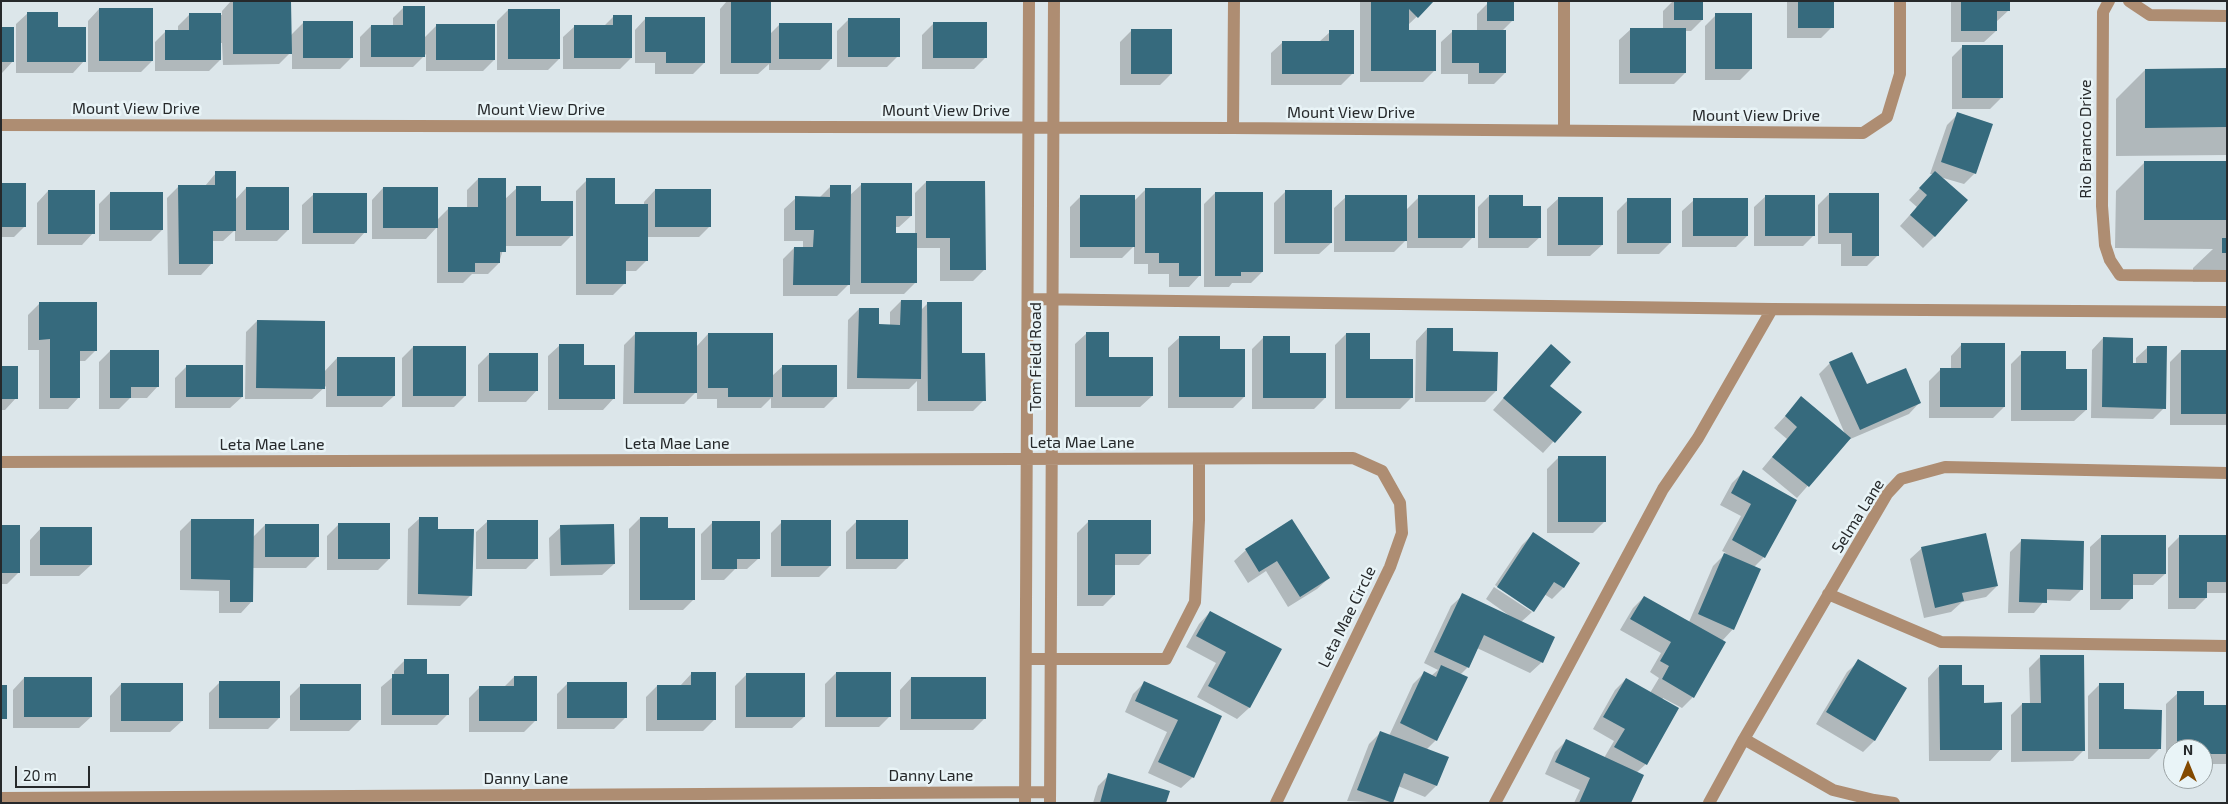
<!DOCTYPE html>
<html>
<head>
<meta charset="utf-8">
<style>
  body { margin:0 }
  #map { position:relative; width:2228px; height:804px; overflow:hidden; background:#dce6ea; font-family:"Exo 2",sans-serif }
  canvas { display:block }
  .frame { position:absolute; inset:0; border:2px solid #26292b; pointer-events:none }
  .north { position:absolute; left:2163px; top:739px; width:50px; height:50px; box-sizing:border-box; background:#e9f4f7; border:1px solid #9ba3a5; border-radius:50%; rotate:0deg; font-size:14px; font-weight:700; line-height:20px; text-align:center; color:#26292b }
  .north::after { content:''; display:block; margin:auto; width:18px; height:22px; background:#834900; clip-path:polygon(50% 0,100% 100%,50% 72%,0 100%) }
  .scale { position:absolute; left:15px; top:766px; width:75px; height:22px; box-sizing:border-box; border:2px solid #26292b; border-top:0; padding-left:6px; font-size:15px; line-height:18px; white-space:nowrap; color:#26292b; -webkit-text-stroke:4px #e9f4f7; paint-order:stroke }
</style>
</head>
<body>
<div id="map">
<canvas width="2228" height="804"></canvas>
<div class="frame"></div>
<div class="north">N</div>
<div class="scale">20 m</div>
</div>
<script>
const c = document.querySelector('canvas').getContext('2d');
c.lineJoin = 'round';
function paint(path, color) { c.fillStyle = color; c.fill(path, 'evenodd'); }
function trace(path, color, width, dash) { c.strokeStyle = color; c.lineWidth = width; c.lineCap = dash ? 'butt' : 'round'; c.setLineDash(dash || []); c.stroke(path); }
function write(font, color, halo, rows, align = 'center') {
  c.font = font + ' "Exo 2",sans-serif'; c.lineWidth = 5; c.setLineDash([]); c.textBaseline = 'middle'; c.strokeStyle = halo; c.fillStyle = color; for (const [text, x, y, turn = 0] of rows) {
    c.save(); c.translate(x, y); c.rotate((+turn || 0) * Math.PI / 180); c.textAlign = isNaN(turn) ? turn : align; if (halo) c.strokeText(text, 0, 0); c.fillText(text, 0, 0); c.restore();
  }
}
const shadow = new Path2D(`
  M231 1H290V36L304 22 351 58 340 69H292V51L279 64 223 65 222 43H220V60L209 71H155V42L166 31H178V26L189 15H222V11Z
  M727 1H770V34L780 24 831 59 820 70H769V64L758 74H720V9Z
  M1360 1H1433L1408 25V32L1434 71 1423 82H1360Z
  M1673 1H1702V20L1691 31H1685V73L1674 84H1619V40L1631 29H1663V11Z
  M1787 1H1832V27L1821 38H1787Z
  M1951 1H2009V10L1996 22V31L1984 42H1951Z
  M1488 3 1513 20 1502 31 1505 73 1494 84H1468V74H1441V42L1453 31H1477V14Z
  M404 7 424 38 437 25 494 60 483 71H426V54L413 67H360V37L371 26H393V18Z
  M99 9 152 61 141 72H88V21Z
  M508 10 559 59 548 70H497V21Z
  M28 13 57 28 84 61 73 73H16V24Z
  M1716 15 1751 69 1740 80H1705V26Z
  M613 17 631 58 620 69H563V37L575 26H604Z
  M646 18 704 63 693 74H655V63H635V30Z
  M848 20 898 56 887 67H837V31Z
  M934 23 985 58 974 69H922V35Z
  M1 28 13 61 2 73H1Z
  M1132 30 1171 74 1160 85H1120V42Z
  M1330 32 1352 74 1341 85H1271V53L1283 42H1319Z
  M1963 46 2001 98 1990 109H1952V57Z
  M2227 69V155L2116 156V99L2145 70Z
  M1958 114 1975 173 1964 184 1940 177 1935 236 1923 248 1900 226 1917 207 1909 200 1933 174H1930L1947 125Z
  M2145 162H2227V281L2193 282V268L2213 249 2115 248 2116 191Z
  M216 173 235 200 246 188 288 230 277 241H235V230L223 241H212V263L201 275H168L167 198 179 186H205Z
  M478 179 504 200 517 188 572 235 561 246H504L499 263 488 274H472L463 283H437V227L426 239H372V200L383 188 437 220 449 208H467V190Z
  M587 180 614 205H644V202L655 190 710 226 699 237H647V260L636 271H625V283L613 295H576V191Z
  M926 182 984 270 973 281H940V248H916V282L904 294H850V283L837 296H783V259L794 248H803V241H784V209L796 198H819L831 186 849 196 862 184 911 216 899 227H895V234H915V193Z
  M1 185 25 226 14 237H1Z
  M1146 189 1200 275 1189 287H1169V274H1148V264H1134V246L1122 258H1070V207L1081 196 1134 201Z
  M48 191 93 233 82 245H37V203Z
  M1286 191 1331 243 1319 254H1274V203Z
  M110 193 162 230 151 241H99V204Z
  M1215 193 1262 272 1251 283H1232L1229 287H1204V204Z
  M314 194 365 232 354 244H302V205Z
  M1829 194 1878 255 1867 266H1841V244H1818V205Z
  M1489 196 1522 207 1540 237 1528 248H1478V207Z
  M1766 196 1814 235 1803 246H1754V207Z
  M1346 197 1406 210 1419 197 1473 237 1462 248H1407V239L1394 252H1334V208Z
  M1559 198 1602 245 1590 256H1547V209Z
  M1628 200 1670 243 1659 254H1617V211Z
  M1694 200 1747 236 1736 247H1682V211Z
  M901 301 921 310 928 303 961 354 984 400 973 411H917V381L909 389H847L848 320 859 309 877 326H890V312Z
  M39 304 96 350 85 361H79V397L68 409H39V350H28V315Z
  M257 321 324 372 337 358 394 396 382 407H326V386L312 399H245L246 332Z
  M1427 329 1496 391 1485 402H1415L1416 341Z
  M1087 333 1108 358 1152 396 1140 407H1075V344Z
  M635 334 696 347 708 334 772 376 783 366 835 397 824 408H771V398L761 408H717V399H697V391L684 404H623L624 345Z
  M1346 334 1369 360 1411 398 1400 409H1335V345Z
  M1180 337 1219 350 1244 397 1233 408H1168V348Z
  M1263 338 1289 354 1325 398 1314 409H1252V349Z
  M2103 338 2131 364H2136V358L2148 347 2164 408 2153 419 2091 418 2092 350Z
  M1962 344 2004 407 1993 418H1929V381L1940 370H1951V356Z
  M560 345 614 398 603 410H548V356Z
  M413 347 465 396 454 407H402V358Z
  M110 351 158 386 147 398H130L119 409H99V362Z
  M2181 351H2227V425H2170V362Z
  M2022 353 2086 410 2074 421H2011V364Z
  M489 354 537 390 526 402H478V365Z
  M1540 357 1549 386 1580 412 1543 453 1493 410Z
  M1830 363 1866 386 1920 402 1909 414 1848 440 1797 498 1762 469 1787 439 1774 428 1802 398 1845 434 1819 374Z
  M186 367 242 397 230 408H175V378Z
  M1 368 16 398 5 410H1Z
  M1559 457 1604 522 1593 533H1547V469Z
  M1743 472 1764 557 1754 567 1733 629 1722 641 1693 697 1682 708 1663 698 1662 700 1678 709 1646 764 1636 773 1630 803H1574L1580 790 1545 774 1555 752 1566 741 1604 758 1614 741 1593 729 1615 690 1626 679 1650 693 1659 678 1650 672 1661 653 1620 630 1633 608 1644 597 1689 622 1713 566 1726 553 1722 551 1741 516 1720 505 1732 483Z
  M420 518 436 530 471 595 460 606 407 605 408 529Z
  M640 518 667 529 694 599 683 610H629V529Z
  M191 520 252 538 265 525 318 556 306 568H252V601L241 613H219V591L180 590V531Z
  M488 521 537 558 526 569H476V532Z
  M857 521 907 558 896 569H846V532Z
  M1292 521 1329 578 1317 589 1288 607 1266 571 1248 583 1234 561 1246 550Z
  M782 522 830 566 819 577H771V533Z
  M1088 522 1150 554 1139 565H1114V595L1103 606H1077V533Z
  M712 523 759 558 747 569H735L724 580H701V534Z
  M338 525 389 559 378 570H327V536Z
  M1 526 19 572 7 584H1Z
  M561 527 614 564 602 575 550 576 549 538Z
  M41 528 91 565 79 576H30V540Z
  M1533 534 1579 564 1563 588 1552 599 1544 594 1532 612V609L1495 585 1522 545Z
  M2102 536 2165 574 2153 585H2132V598L2120 610H2090V547Z
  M2179 537H2227V593H2206V598L2195 609H2168V548Z
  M2022 540 2081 590 2070 601 2045 600 2034 613H2008L2010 552Z
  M1922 548 1997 586 1986 597 1962 602 1951 612 1924 618 1910 559Z
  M1494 587 1532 612 1521 622 1542 662 1530 673 1477 648 1468 667 1460 675 1436 740 1426 750 1436 786 1425 797 1398 786 1391 803 1347 801 1369 744 1380 733 1389 736 1413 684 1424 673 1431 676 1438 670 1424 663 1451 606 1463 595 1514 619 1486 599Z
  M1210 612 1280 650 1249 708 1237 719 1197 697 1216 663 1186 647 1199 624Z
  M2041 656 2084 750 2073 761 2011 762V715L2022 704H2030L2029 668Z
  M405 660 426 676 448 714 437 725H381V687L394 676V671Z
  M1859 661 1905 689 1874 741 1863 752 1816 724 1847 672Z
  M1939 666 1983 704 2001 749 1990 761H1929L1928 678Z
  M692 673 714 720 703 731H646V697L657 686H680Z
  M836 673 890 716 879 727H825V684Z
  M746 675 804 717 792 728H735V686Z
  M514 677 535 721 524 732H469V698L480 687H504Z
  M24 678 91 717 79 728H13V690Z
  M911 678 984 719 973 730H900V690Z
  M220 682 279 718 268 729H209V693Z
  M1145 682 1220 717 1193 777 1181 788 1148 773 1167 732 1125 712 1133 694Z
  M568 683 625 718 614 729H557V694Z
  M121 684 182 721 170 732H110V696Z
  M2100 684 2160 748 2149 759H2088V696Z
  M301 685 360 720 349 731H290V696Z
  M2178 693 2203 706H2227V764H2203V749H2173V764H2166V704Z
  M1109 775 1165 803H1093L1098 786Z`);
const building = new Path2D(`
  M233 1H291L292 54H233Z
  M731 1H771V63H731Z
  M1371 1H1434L1418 18 1409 9V30H1436V71H1371Z
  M1487 1H1514V21H1487Z
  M1674 1H1703V20H1674Z
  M1798 1H1834V28H1798Z
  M1961 1H2010V11H1997V31H1961Z
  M403 6H425V57H371V25H403Z
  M99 8H153V61H99Z
  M508 9H560V59H508Z
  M27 12H58V27H86V62H27Z
  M189 13H221V60H165V30H189Z
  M1715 13H1752V69H1715Z
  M613 15H632V58H574V25H613Z
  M645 17H705V63H666V52H645Z
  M848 18H900V57H848Z
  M303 21H353V58H303Z
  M933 22H987V58H933Z
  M779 23H832V59H779Z
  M436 24H495V60H436Z
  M1 27H14V62H1Z
  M1630 28H1686V73H1630Z
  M1131 29H1172V74H1131Z
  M1329 30H1354V74H1282V41H1329Z
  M1452 30H1506V73H1479V63H1452Z
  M1962 45H2003V98H1962Z
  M2227 68V127L2145 128V69Z
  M1957 112 1993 124 1976 174 1941 162Z
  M2144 161H2227V220H2144Z
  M215 171H236V231H213V264H179L178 185H215Z
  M1935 171 1968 200 1935 237 1910 215 1927 195 1919 188Z
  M478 178H506V252H500V263H475V272H448V207H478Z
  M586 178H615V204H648V261H626V284H586Z
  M926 181H985L986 270H950V238H926Z
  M1 183H26V227H1Z
  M861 183H912V216H896V233H917V283H861Z
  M830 185H851L850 285H793L794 247H813L814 230H795V196L830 197Z
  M516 186H541V201H573V236H516Z
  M246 187H289V230H246Z
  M383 187H438V228H383Z
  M1145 188H1201V276H1179V263H1159V253H1145Z
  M655 189H711V227H655Z
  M48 190H95V234H48Z
  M1285 190H1332V243H1285Z
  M110 192H163V230H110Z
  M1215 192H1263V272H1241V276H1215Z
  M313 193H367V233H313Z
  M1829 193H1879V256H1852V233H1829Z
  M1080 195H1135V247H1080Z
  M1345 195H1407V241H1345Z
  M1418 195H1475V238H1418Z
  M1489 195H1523V206H1541V238H1489Z
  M1765 195H1815V236H1765Z
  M1558 197H1603V245H1558Z
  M1627 198H1671V243H1627Z
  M1693 198H1748V236H1693Z
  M2222 238H2227V253H2222Z
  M901 300H922L921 379 857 378 859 308H879V324L900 325Z
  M39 302H97V351H80V398H50V339L39 340Z
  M927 302H962V353H985L986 401H928Z
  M257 320 325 321V389L256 388Z
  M1427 328H1453V351L1498 352 1497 391H1426Z
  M635 332H697V393H634Z
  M1086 332H1109V357H1153V396H1086Z
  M708 333H773V397H728V388H708Z
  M1346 333H1370V359H1413V398H1346Z
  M1179 336H1220V349H1245V397H1179Z
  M1263 336H1290V353H1326V398H1263Z
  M2103 337 2133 338V363H2147V346H2167L2166 409 2102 407Z
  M1961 343H2005V407H1940V368H1961Z
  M559 344H584V365H615V399H559Z
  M1551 344 1571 362 1550 386 1582 412 1555 443 1503 398Z
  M413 346H466V396H413Z
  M110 350H159V387H131V398H110Z
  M2181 350H2227V414H2181Z
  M2021 351H2066V369H2087V410H2021Z
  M1852 352 1867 384 1906 368 1921 403 1860 430 1829 362Z
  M489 353H538V391H489Z
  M337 357H395V396H337Z
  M186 365H243V397H186Z
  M782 365H837V397H782Z
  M1 366H18V399H1Z
  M1801 396 1851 438 1809 487 1772 457 1797 427 1785 416Z
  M1558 456H1606V522H1558Z
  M1743 470 1797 500 1765 558 1732 540 1751 504 1731 493Z
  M419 517H438V529H474L472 596 418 594Z
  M640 517H668V528H695V600H640Z
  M191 519H254L253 602H230V580L191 579Z
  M1292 519 1330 578 1300 597 1277 561 1259 572 1245 549Z
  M487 520H538V559H487Z
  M781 520H831V566H781Z
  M856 520H908V559H856Z
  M1088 520H1151V554H1115V595H1088Z
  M712 521H760V559H737V569H712Z
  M338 523H390V559H338Z
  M265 524H319V557H265Z
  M614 524 615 564 561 565 560 525Z
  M1 525H20V573H1Z
  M40 527H92V565H40Z
  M1533 532 1580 563 1564 588 1554 582 1534 612 1497 587Z
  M1986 533 1998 586 1962 593 1964 601 1935 608 1921 547Z
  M2101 535H2166V574H2133V599H2101Z
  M2179 535H2227V582H2207V598H2179Z
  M2021 539 2084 541 2083 590 2047 589V603L2019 602Z
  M1724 553 1761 569 1734 630 1698 614Z
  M1462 593 1555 637 1543 663 1484 635 1469 668 1434 652Z
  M1644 596 1726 642 1694 698 1662 679 1669 666 1660 661 1671 642 1630 619Z
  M1210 611 1282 649 1250 708 1208 686 1226 652 1196 636Z
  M2040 655H2084L2085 751H2022V703H2041Z
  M404 659H427V674H449V715H392V674H404Z
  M1858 659 1907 688 1875 741 1826 712Z
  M1441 665 1468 677 1437 741 1400 723 1424 671 1436 677Z
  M1939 665H1962V685H1984V703L2002 702V750H1940Z
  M691 672H716V720H657V685H691Z
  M836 672H891V717H836Z
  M746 673H805V717H746Z
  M514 676H537V721H479V686H514Z
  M24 677H92V717H24Z
  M911 677H986V719H911Z
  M1626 678 1679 708 1647 765 1614 747 1625 729 1603 717Z
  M219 681H280V718H219Z
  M1144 681 1222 716 1194 778 1158 762 1178 720 1135 701Z
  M567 682H627V718H567Z
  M121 683H183V721H121Z
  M2099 683H2124V709L2162 710 2161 749H2099Z
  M300 684H361V720H300Z
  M1 685H7V719H1Z
  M2177 691H2204V705H2227V754H2203V749H2177Z
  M1380 731 1449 757 1437 786 1404 773 1393 803 1357 790Z
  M1566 739 1644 775 1631 803H1579L1590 778 1555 762Z
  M1108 773 1170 791 1166 803H1100Z`);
const minor = new Path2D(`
  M1564 1V130
  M2109 1 2103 12 2102 206 2105 245 2110 260 2120 275 2227 276
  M2129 1 2150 15 2227 16
  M1 125 1233 128 1863 133 1887 117 1900 74V1
  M1233 128 1234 1
  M1028 299 1772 309 2227 312
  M1 462 1353 458 1382 471 1400 503 1402 533 1390 567 1276 803
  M1828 594 1941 642 2227 646
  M1026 659H1166L1195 602 1199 520V459
  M1744 739 1833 790 1874 800 1894 803
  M1 798 1050 792
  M1025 803 1029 1
  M1050 803 1054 1
  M1495 803 1663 489 1698 438 1772 309
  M1709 803 1744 739 1887 494 1901 479 1945 467 2227 473`);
const streetNames = [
  ["Mount View Drive",136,109],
  ["Mount View Drive",541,110],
  ["Mount View Drive",946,111],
  ["Mount View Drive",1351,113],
  ["Mount View Drive",1756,116],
  ["Rio Branco Drive",2086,139,-90],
  ["Tom Field Road",1036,357,-90],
  ["Leta Mae Lane",1082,443],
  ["Leta Mae Lane",677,444],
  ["Leta Mae Lane",272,445],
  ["Selma Lane",1858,516,-58],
  ["Leta Mae Circle",1347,617,-64],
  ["Danny Lane",931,776],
  ["Danny Lane",526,779]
];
paint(shadow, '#0003');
paint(building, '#366a7d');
trace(minor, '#ae8d72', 12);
write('16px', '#26292b', '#e9f4f7', streetNames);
</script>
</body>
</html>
